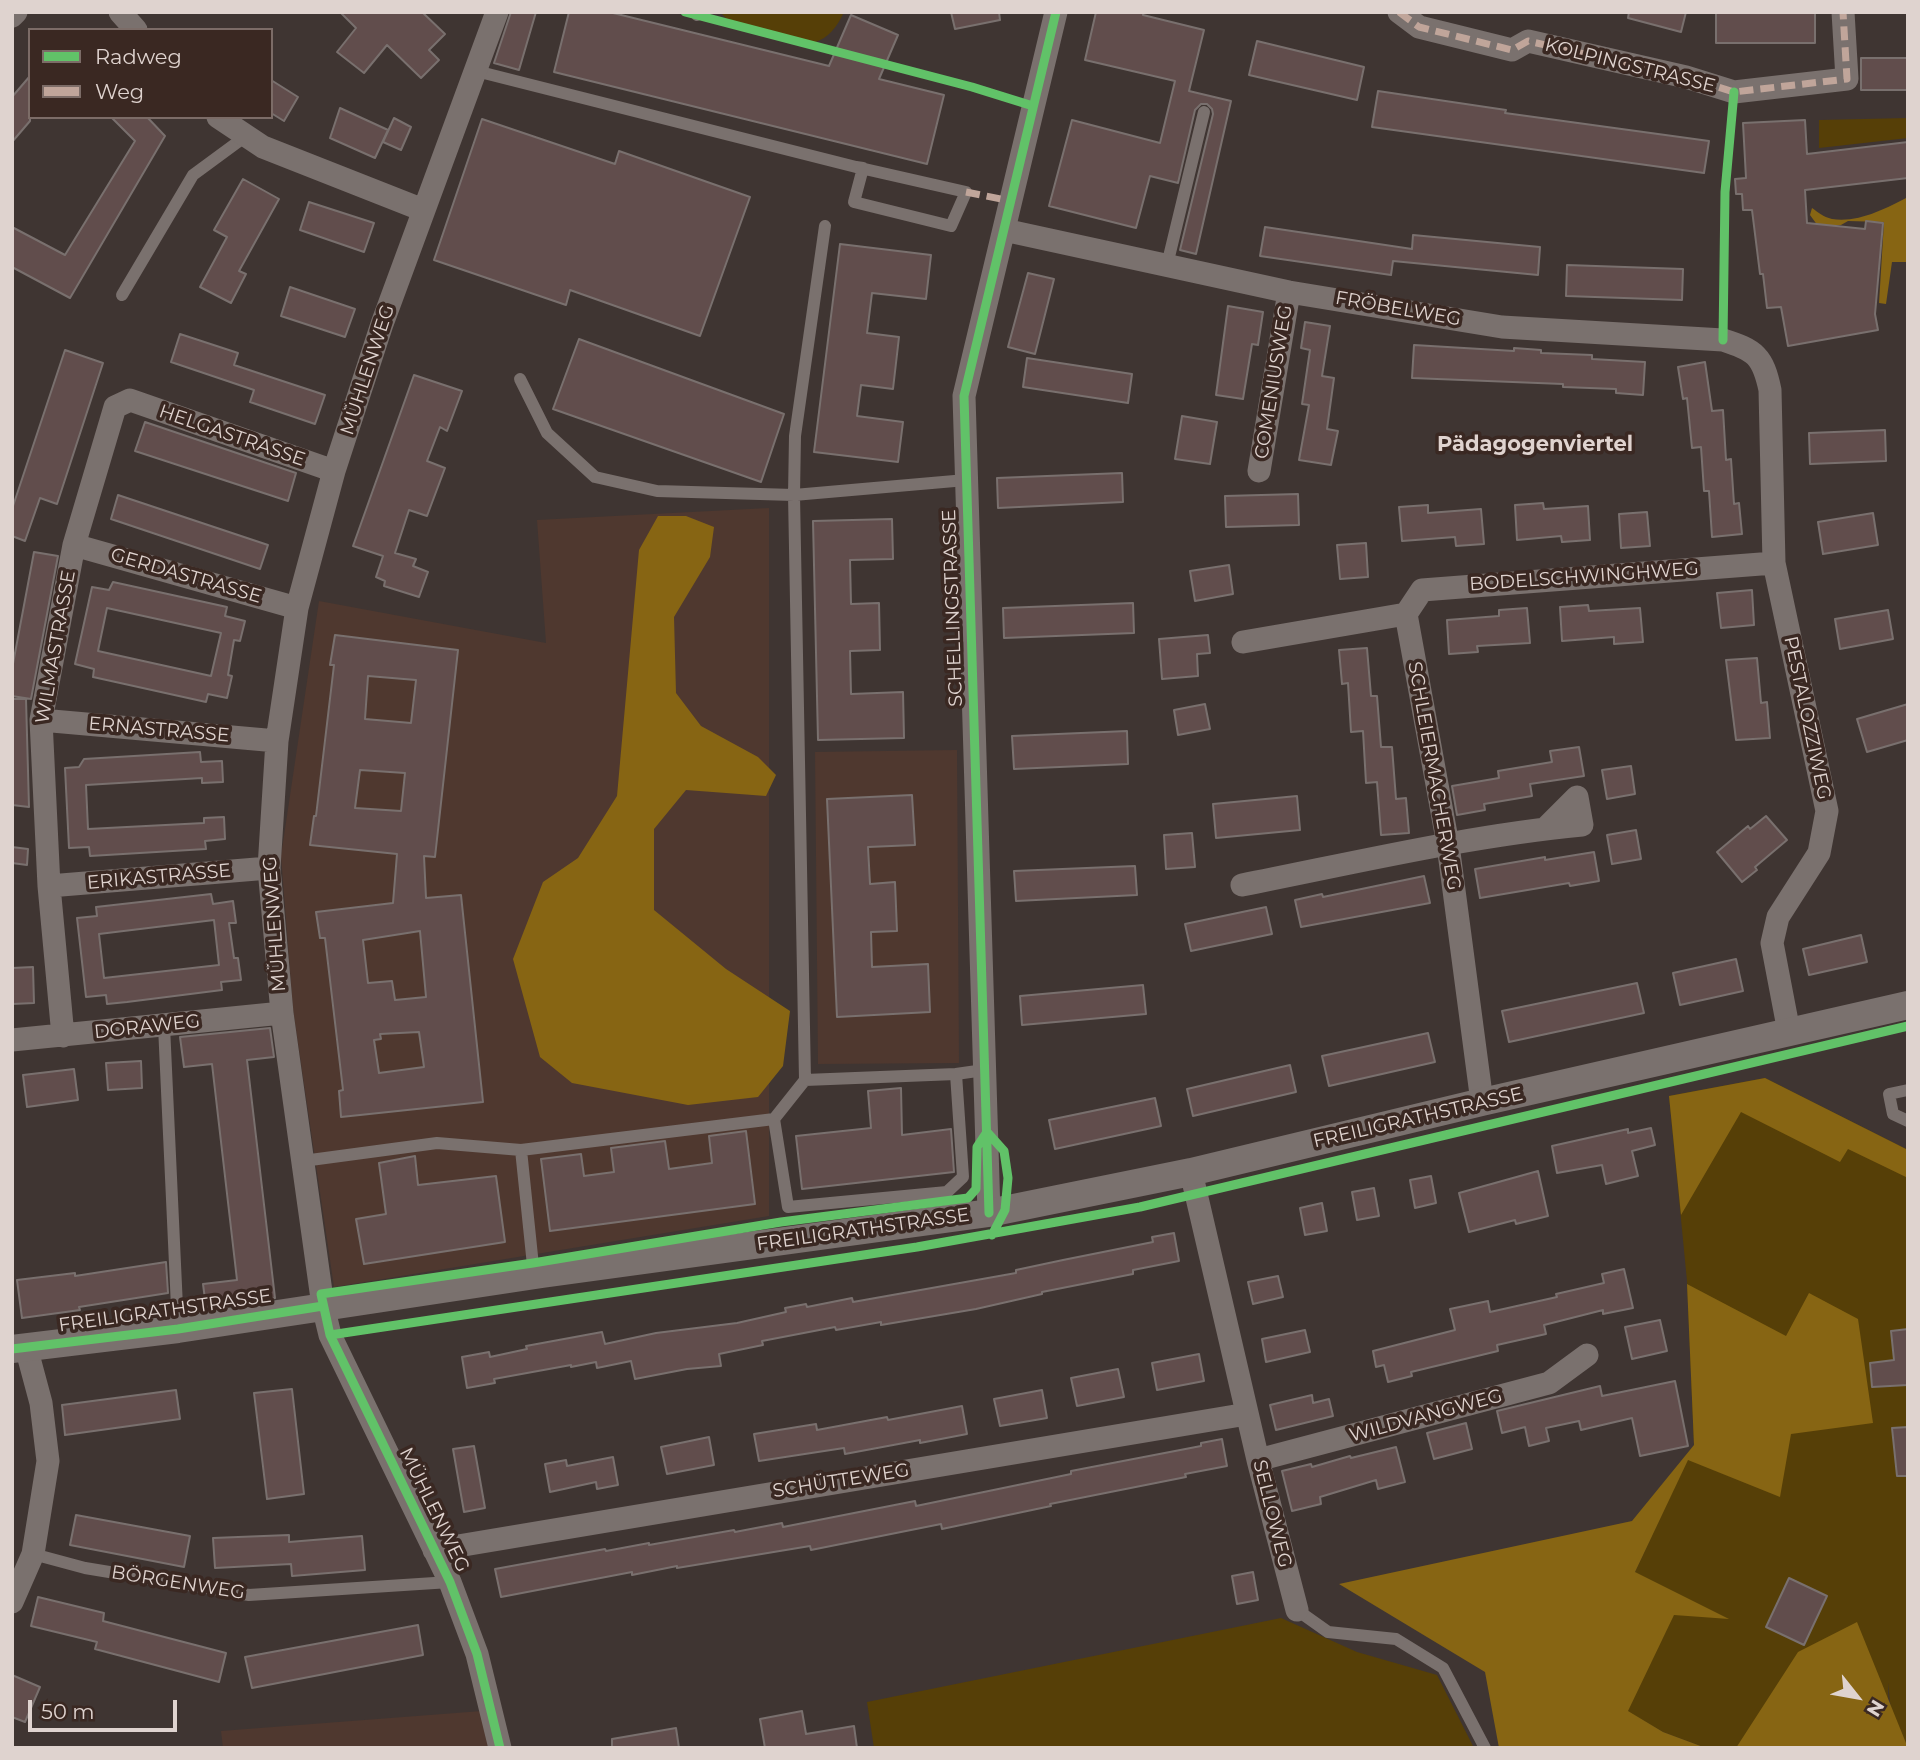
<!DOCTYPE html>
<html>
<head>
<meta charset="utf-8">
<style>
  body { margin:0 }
  #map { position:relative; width:1920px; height:1760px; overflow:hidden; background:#3f3532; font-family:Montserrat,sans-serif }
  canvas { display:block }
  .frame { position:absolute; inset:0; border:14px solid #dfd3cf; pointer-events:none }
  .legend { position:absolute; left:28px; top:28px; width:245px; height:91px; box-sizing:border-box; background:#3a2822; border:2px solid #7c6c67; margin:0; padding:9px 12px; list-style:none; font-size:21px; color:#dfd3cf }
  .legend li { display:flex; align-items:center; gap:14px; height:35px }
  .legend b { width:35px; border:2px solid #7c6c67 }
  .north { position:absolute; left:1822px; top:1662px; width:70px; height:70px; -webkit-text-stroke:5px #3a2822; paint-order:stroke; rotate:121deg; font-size:19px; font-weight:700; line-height:28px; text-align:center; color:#dfd3cf }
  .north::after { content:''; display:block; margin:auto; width:24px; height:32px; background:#dfd3cf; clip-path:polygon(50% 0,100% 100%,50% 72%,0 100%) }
  .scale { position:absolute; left:28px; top:1700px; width:149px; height:32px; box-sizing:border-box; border:4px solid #dfd3cf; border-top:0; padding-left:9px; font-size:21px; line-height:24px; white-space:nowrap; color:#dfd3cf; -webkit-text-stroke:5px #3a2822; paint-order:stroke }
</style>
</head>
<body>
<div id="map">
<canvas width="1920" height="1760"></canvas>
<div class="frame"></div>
<ul class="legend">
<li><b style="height:9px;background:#61c268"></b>Radweg</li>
<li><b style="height:9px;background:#c0a59a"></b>Weg</li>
</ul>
<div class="north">N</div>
<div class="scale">50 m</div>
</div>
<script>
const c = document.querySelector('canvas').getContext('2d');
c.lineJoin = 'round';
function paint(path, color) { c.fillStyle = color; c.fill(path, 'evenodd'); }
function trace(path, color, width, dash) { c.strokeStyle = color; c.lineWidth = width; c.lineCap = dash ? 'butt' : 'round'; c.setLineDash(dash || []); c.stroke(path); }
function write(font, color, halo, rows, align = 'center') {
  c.font = font + ' Montserrat,sans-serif'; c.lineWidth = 7; c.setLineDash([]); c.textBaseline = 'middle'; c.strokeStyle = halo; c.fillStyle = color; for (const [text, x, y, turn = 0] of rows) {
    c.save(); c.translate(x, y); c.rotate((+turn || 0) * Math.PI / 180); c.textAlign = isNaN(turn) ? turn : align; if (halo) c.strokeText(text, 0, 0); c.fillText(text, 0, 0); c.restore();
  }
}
const built = new Path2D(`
  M769 508V1216L334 1287 293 1009 281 856 319 601 546 643 537 520Z
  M957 750 959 1063 818 1064 815 752Z
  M495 1710 500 1748H223L221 1731Z`);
const green = new Path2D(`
  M720 12H844C837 27 829 38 813 43L729 21Z
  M1908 118V138L1819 148V120Z
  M1765 1078 1908 1150V1748H1895L1888 1683 1889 1739 1810 1748H1706L1663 1732 1627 1711 1674 1614 1635 1572 1694 1445 1687 1281 1669 1096Z
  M1281 1618 1357 1652 1437 1675 1474 1748H874L867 1702Z`);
const forest = new Path2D(`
  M1908 197V262H1892L1886 304 1879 303 1884 222 1848 221 1841 225 1818 226 1810 215 1812 208C1818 212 1823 217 1832 219 1858 223 1885 209 1908 197Z
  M658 516H686L714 527 710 557 674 617 676 693 701 726 758 757 776 775 766 796 686 790 654 829V910L726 969 790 1011 783 1066 758 1097 688 1105 572 1083 540 1057 513 959 543 882 578 858 617 796 639 550Z
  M1765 1078 1908 1150V1178L1848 1149 1840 1162 1741 1112 1681 1215 1669 1096Z
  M1687 1284 1786 1336 1809 1293 1858 1319 1873 1423 1791 1434 1780 1497 1688 1460 1635 1572 1729 1619 1674 1615 1628 1711 1663 1732 1706 1748H1499L1485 1672 1339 1584 1632 1521 1694 1445Z
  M1857 1622 1908 1748H1736L1798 1652Z`);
const building = new Path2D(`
  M340 12H422L445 34 429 50 439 60 421 78 387 45 364 73 337 52 356 28Z
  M511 12H536L519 70 494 63Z
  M569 12H609L829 66 851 15 898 35 879 79 944 95 927 164 554 72Z
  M951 12H999L1000 20 955 29Z
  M1096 12H1143V15L1204 30 1189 91 1231 101 1196 254 1180 250 1213 114 1212 109 1207 104H1201L1195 110 1178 183 1150 176 1136 228 1049 206 1072 120 1160 143 1175 81 1085 60Z
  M1629 12H1686L1681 32 1628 18Z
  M1716 12H1815V43H1716Z
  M1257 41 1364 67 1357 100 1249 75Z
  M1861 58H1908V90H1861Z
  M30 76V121L12 142V97Z
  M271 80 298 97 284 121 271 113Z
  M1378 91 1506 110 1505 113 1709 141 1704 173 1372 127Z
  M340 108 388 130 375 158 330 138Z
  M111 117H147L165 136 70 298 12 267V227L65 255 135 141Z
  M394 118 411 127 401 150 383 142Z
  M482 119 615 164 619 151 750 197 700 336 570 290 566 305 434 260Z
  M1805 120 1807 154 1908 142V178L1805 190 1807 223 1865 229 1866 221 1883 223 1875 314 1878 330 1788 346 1781 307 1767 308 1763 274H1760L1752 210H1743L1742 194H1736L1735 179 1746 178 1743 123Z
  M243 179 279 199 239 271 246 274 231 303 200 287 227 237 214 230Z
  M309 202 374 223 364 252 300 230Z
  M1265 227 1412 249 1413 235 1540 247 1538 275 1393 261 1391 275 1260 256Z
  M840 244 931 255 926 299 872 293 867 333 899 337 893 389 861 385 857 416 903 422 898 462 814 452Z
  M1567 265 1683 269 1682 300 1566 296Z
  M1028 273 1054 279 1035 354 1008 347Z
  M290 287 355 309 345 337 281 316Z
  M1228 306 1263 312 1258 345 1252 344 1243 399 1216 395Z
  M1305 322 1330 326 1322 376 1334 378 1327 429 1338 431 1331 465 1299 460 1309 405 1302 404 1310 350 1301 348Z
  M180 334 238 353 234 365 325 395 315 424 250 402 254 390 171 362Z
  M579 339 784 414 761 482 553 409Z
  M1414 345 1514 351V348L1541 350V353L1592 355V359L1645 362 1643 395 1616 393V389L1563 387V384L1412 378Z
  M65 350 103 363 57 504 40 498 25 541 12 536V509Z
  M1027 358 1132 374 1128 403 1023 387Z
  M1705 362 1712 411 1723 410 1726 460 1731 459 1734 504 1739 503 1742 534 1712 537 1709 491H1704L1701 447 1692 448 1687 398 1683 399 1678 367Z
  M414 375 462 391 447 431 440 427 427 461 445 468 427 516 409 510 395 553 416 559 413 566 428 572 419 597 384 586 385 581 376 577 383 556 353 546Z
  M1182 416 1217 422 1210 464 1175 459Z
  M145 422 296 473 288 501 135 451Z
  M1885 430 1886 461 1810 464 1809 433Z
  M1122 473 1123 502 998 508 997 478Z
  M1298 494 1299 525 1226 527 1225 496Z
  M118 495 268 545 260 569 111 519Z
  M1543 503 1544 509 1588 506 1590 540 1562 542 1561 536 1517 540 1515 505Z
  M1428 505V513L1481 509 1484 544 1456 546 1455 537 1402 541 1399 507Z
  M1647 512 1650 546 1621 548 1619 514Z
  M1873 513 1878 545 1823 554 1818 522Z
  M892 519 893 559 850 560 851 604 879 603 880 650 850 651 851 694 903 692 904 738 818 740 813 521Z
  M1366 543 1368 577 1340 579 1337 545Z
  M34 552 58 556 31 699 12 696V669Z
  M1229 565 1233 594 1195 601 1190 571Z
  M113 582 227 607 225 616 245 621 240 641 234 640 228 675 232 676 227 698 208 694 206 702 93 677 94 669 75 664 92 587 109 590ZM107 608 221 633 211 676 98 651Z
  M1752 590 1754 625 1721 628 1717 593Z
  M1133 603 1134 633 1004 638 1003 608Z
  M1588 605 1589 611 1640 608 1643 642 1614 644V637L1562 641 1560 607Z
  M1527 608 1530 643 1477 646 1478 652 1449 654 1447 620 1499 616V610Z
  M1888 610 1893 639 1840 649 1835 619Z
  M335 635 458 650 435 857 424 856 426 898 461 895 483 1102 341 1117 339 1091 343 1090 325 938H320L316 912 393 903 397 854 310 845 314 816H316L334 665H330ZM368 676 416 680 411 723 365 719ZM360 770 405 773 401 811 355 808ZM420 931 426 997 395 1000 392 981 368 983 363 940ZM419 1032 424 1067 379 1073 374 1040 381 1039 380 1034Z
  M1208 635 1210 653 1197 654 1198 676 1162 679 1159 639Z
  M1367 648 1371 696H1377L1381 747H1392L1396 799 1406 798 1409 833 1381 835 1377 782 1366 783 1363 731 1351 732 1348 683 1342 684 1339 650Z
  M1757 658 1761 703 1767 702 1770 738 1736 740 1726 660Z
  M12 699H26L29 807 12 805Z
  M1205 704 1210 729 1178 735 1174 710Z
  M1908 704V740L1867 752 1857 719Z
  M1127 731 1128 764 1014 769 1012 736Z
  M1579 747 1584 776 1530 784 1532 796 1484 804 1485 810 1457 815 1452 786 1499 778 1498 771 1552 762 1550 751Z
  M200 752 201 762 222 761 223 782 202 783V778L86 785 88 829 204 823V818L224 817 225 839 205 841 206 849 90 856 89 847 69 848 65 768 79 767 84 759Z
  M1631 766 1635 794 1607 799 1602 770Z
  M912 795 915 845 868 847 870 884 895 882 897 931 871 932 872 967 928 964 930 1012 837 1017 827 799Z
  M1297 796 1300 830 1216 838 1213 804Z
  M1766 816 1787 840 1755 867 1757 870 1742 882 1717 852 1748 826 1750 829Z
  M1636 830 1641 859 1612 864 1607 835Z
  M1192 833 1195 867 1166 869 1164 835Z
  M12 847 28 849 27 865 12 863Z
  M1594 852 1599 881 1570 886 1569 883 1480 898 1475 869 1545 857V860Z
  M1135 866 1137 895 1016 901 1014 871Z
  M1424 876 1430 903 1301 927 1295 900 1322 894 1323 897Z
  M211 894 213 904 233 901 236 923H229L234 958H238L241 980 221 982 222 990 127 1002 107 1004 106 995 86 997 77 918 97 916 96 907ZM214 920 219 965 104 978 99 934Z
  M1266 907 1272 934 1191 951 1185 924Z
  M1861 935 1867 962 1809 975 1803 949Z
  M1736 959 1743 991 1680 1005 1673 973Z
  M33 967 34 1003 12 1004V968Z
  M1637 983 1644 1013 1509 1042 1502 1011Z
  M1143 985 1146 1014 1022 1025 1020 996Z
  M270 1028 274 1057 247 1060 275 1298 206 1307 203 1284 237 1280 212 1064 184 1067 180 1037Z
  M1428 1033 1435 1062 1329 1086 1322 1056Z
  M141 1061 142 1088 108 1090 106 1063Z
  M1290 1065 1296 1092 1193 1116 1187 1089Z
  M74 1069 78 1100 27 1107 23 1075Z
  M901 1088 902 1135 951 1129 954 1172 802 1189 796 1136 871 1128 868 1091Z
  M1155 1098 1161 1126 1055 1149 1049 1120Z
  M1651 1128 1655 1145 1632 1151 1638 1176 1606 1184 1602 1165 1557 1173 1552 1146 1628 1129V1133Z
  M746 1131 755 1204 550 1231 541 1159 581 1154 584 1176 614 1172 611 1148 665 1141 669 1169 712 1163 709 1136Z
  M415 1156 418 1185 496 1176 505 1242 364 1264 356 1219 386 1214 379 1163Z
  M1538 1171 1548 1216 1516 1224 1515 1220 1469 1232 1459 1193Z
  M1431 1176 1436 1203 1415 1208 1410 1180Z
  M1374 1188 1379 1216 1357 1220 1352 1192Z
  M1322 1203 1327 1231 1305 1235 1300 1208Z
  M1174 1233 1179 1261 1133 1270V1274L1042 1292V1294L976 1309 881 1325V1322L836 1330 835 1327 762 1341 763 1345 719 1354 721 1366 687 1369 635 1379 631 1361 597 1368 596 1362 571 1367V1365L494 1379 495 1383 467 1388 462 1357 489 1352 490 1357 527 1349 526 1346 602 1332 605 1344 656 1333 737 1323 786 1312 785 1308 806 1304 807 1307 852 1298 853 1302 1016 1273V1270L1063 1260 1153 1242 1152 1237Z
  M166 1262 168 1293 79 1307 80 1310 22 1318 17 1280 75 1273V1276Z
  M1624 1269 1633 1308 1603 1314V1310L1544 1325 1546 1334 1497 1345 1498 1351 1411 1372 1412 1376 1388 1382 1384 1365 1376 1367 1373 1351 1455 1330 1450 1309 1488 1301 1490 1312 1557 1297 1556 1294 1604 1283 1602 1274Z
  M1278 1276 1283 1297 1253 1304 1248 1282Z
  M1660 1320 1667 1351 1632 1359 1625 1327Z
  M1908 1329V1385L1872 1387 1870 1363 1894 1360 1891 1331Z
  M1305 1330 1310 1352 1266 1362 1262 1339Z
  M1199 1354 1204 1381 1157 1390 1152 1363Z
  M1118 1369 1124 1397 1077 1406 1071 1378Z
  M1675 1381 1688 1446 1640 1456 1632 1418 1581 1430 1579 1421 1546 1428 1549 1441 1529 1446 1525 1427 1502 1433 1497 1411 1600 1386 1602 1396Z
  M292 1389 304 1494 267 1499 254 1393Z
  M176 1390 180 1419 65 1435 62 1405Z
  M1042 1390 1047 1418 1000 1426 994 1399Z
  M1312 1395 1313 1403 1329 1399 1333 1416 1276 1430 1270 1405Z
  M962 1406 967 1434 920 1443V1440L845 1454 844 1448 759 1461 754 1434 816 1424 817 1430 887 1417 888 1420Z
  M1466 1423 1472 1449 1434 1459 1427 1433Z
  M1908 1427V1476H1897L1892 1428Z
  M709 1437 714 1465 667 1474 661 1447Z
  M1222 1439 1227 1466 1185 1474 1186 1477 1050 1504 1051 1506 942 1529 941 1524 811 1550 810 1546 677 1568V1566L632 1575V1572L501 1597 495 1569 605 1549 606 1551 649 1543V1545L734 1530 735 1532 782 1523 783 1527 915 1501 916 1506 1071 1474V1471L1201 1446V1443Z
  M474 1446 485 1508 464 1512 453 1449Z
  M1396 1447 1405 1482 1378 1489 1376 1480 1320 1497 1321 1504 1292 1511 1282 1471 1311 1464 1312 1467 1350 1456 1351 1458Z
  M613 1457 618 1485 597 1489 596 1482 550 1492 545 1464 566 1460 567 1466Z
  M76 1515 190 1536 184 1567 70 1545Z
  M289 1535V1542L362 1536 365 1570 292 1576 291 1564 215 1568 213 1538Z
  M1253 1572 1258 1600 1237 1604 1232 1576Z
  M1789 1578 1827 1596 1804 1645 1766 1627Z
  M38 1597 104 1613 103 1621 226 1653 219 1682 95 1649 97 1642 31 1626Z
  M418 1625 423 1655 252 1688 245 1657Z
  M12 1675 40 1687 25 1722 12 1717Z
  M802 1711 806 1734 854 1726 857 1748H765L760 1719Z
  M676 1728 679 1748H612V1739Z`);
const service = new Path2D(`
  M697 15 698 12
  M476 71 856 167 863 168 854 202 951 226 966 192 856 167
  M825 226 795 436 794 495 805 1080 956 1074
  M1167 265 1204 112
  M122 295 193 175 246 136
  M520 379 547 433 595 477 657 491 794 495 966 480
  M164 1026 178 1329
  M1908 1090 1889 1094 1893 1114 1908 1121
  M774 1119 805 1080
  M521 1150 534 1275
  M303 1161 437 1143 521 1150 774 1119 788 1207 947 1192 963 1177 956 1074 984 1070
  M33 1554 85 1568 249 1595 450 1582
  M1297 1610 1328 1632 1396 1639 1443 1668 1485 1748`);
const minor = new Path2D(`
  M120 12 136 30
  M497 12 382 324 334 471 297 608 277 741 269 868 282 1013 323 1306 330 1335 450 1582 477 1654 500 1748
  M1399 12 1419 27 1512 50 1528 41 1686 77 1734 92 1847 79 1843 12
  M12 16 16 12
  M218 117 263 147 423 210
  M1004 230 1289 292 1502 327 1723 340C1755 350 1763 356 1770 390L1774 563 1827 811 1819 853 1778 917 1772 943 1789 1032
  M1259 471 1289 292
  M74 545 297 608
  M1406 614 1448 845 1482 1102
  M1406 614 1422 590 1774 563
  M1243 642 1406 614
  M41 720 277 741
  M1242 885C1354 863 1467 836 1582 825L1577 797 1545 829
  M49 886 269 868
  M63 1036 49 886 41 720 74 545 115 407 130 400 334 471
  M12 1040 282 1013
  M1191 1172 1258 1460 1297 1610
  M989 1213 964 396 1056 12
  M1258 1460 1549 1383 1587 1355
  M434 1550 1247 1414
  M12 1602 33 1554 48 1461 41 1403 26 1347`);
const tertiary = new Path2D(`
  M12 1349 178 1329 542 1274 989 1213 1191 1172 1482 1102 1908 1005`);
const quiet = new Path2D(`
  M1399 12 1419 27 1512 50 1528 41 1686 77 1734 92 1847 79 1843 12
  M966 192 1011 201`);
const cycleway = new Path2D(`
  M685 12 972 87 1033 106
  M1723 340 1725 192 1734 92
  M987 1132 1004 1151 1008 1178 1005 1210 992 1235
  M989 1213 964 396 1056 12
  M330 1335 917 1247 1140 1207 1908 1026
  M12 1349 178 1329 323 1306
  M500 1748 477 1654 450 1582 330 1335 321 1294 533 1263 781 1222 968 1198 976 1189 977 1147 987 1132`);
const streetNames = [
  ["KOLPINGSTRASSE",1630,66,14],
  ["FRÖBELWEG",1398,309,10],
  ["MÜHLENWEG",368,370,-72],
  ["COMENIUSWEG",1274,382,-81],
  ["HELGASTRASSE",232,436,19],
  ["GERDASTRASSE",186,576,16],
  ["BODELSCHWINGHWEG",1584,577,-4],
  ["SCHELLINGSTRASSE",953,608,-92],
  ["WILMASTRASSE",56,647,-80],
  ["PESTALOZZIWEG",1807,718,78],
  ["ERNASTRASSE",159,730,5],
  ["SCHLEIERMACHERWEG",1434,776,80],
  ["ERIKASTRASSE",159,877,-5],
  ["MÜHLENWEG",275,924,-94],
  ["DORAWEG",147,1027,-6],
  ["FREILIGRATHSTRASSE",1418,1118,-13],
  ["FREILIGRATHSTRASSE",863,1230,-8],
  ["FREILIGRATHSTRASSE",165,1311,-8],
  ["WILDVANGWEG",1426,1416,-15],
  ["SCHÜTTEWEG",841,1481,-9],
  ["MÜHLENWEG",434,1510,64],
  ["SELLOWEG",1272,1514,76],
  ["BÖRGENWEG",178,1583,9]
];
const neighbourhoodNames = [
  ["Pädagogenviertel",1535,445]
];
paint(built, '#4f382f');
paint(green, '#563f07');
paint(forest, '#876513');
paint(building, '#614d4c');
trace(building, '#79706e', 2);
trace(service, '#7a716e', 12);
trace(minor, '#7a716e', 23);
trace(tertiary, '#7a716e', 28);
trace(quiet, '#c0a59a', 7, [14, 7]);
trace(cycleway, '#61c268', 9);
write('19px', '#dfd3cf', '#3a2822', streetNames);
write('bold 21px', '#dfd3cf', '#3a2822', neighbourhoodNames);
</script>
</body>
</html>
